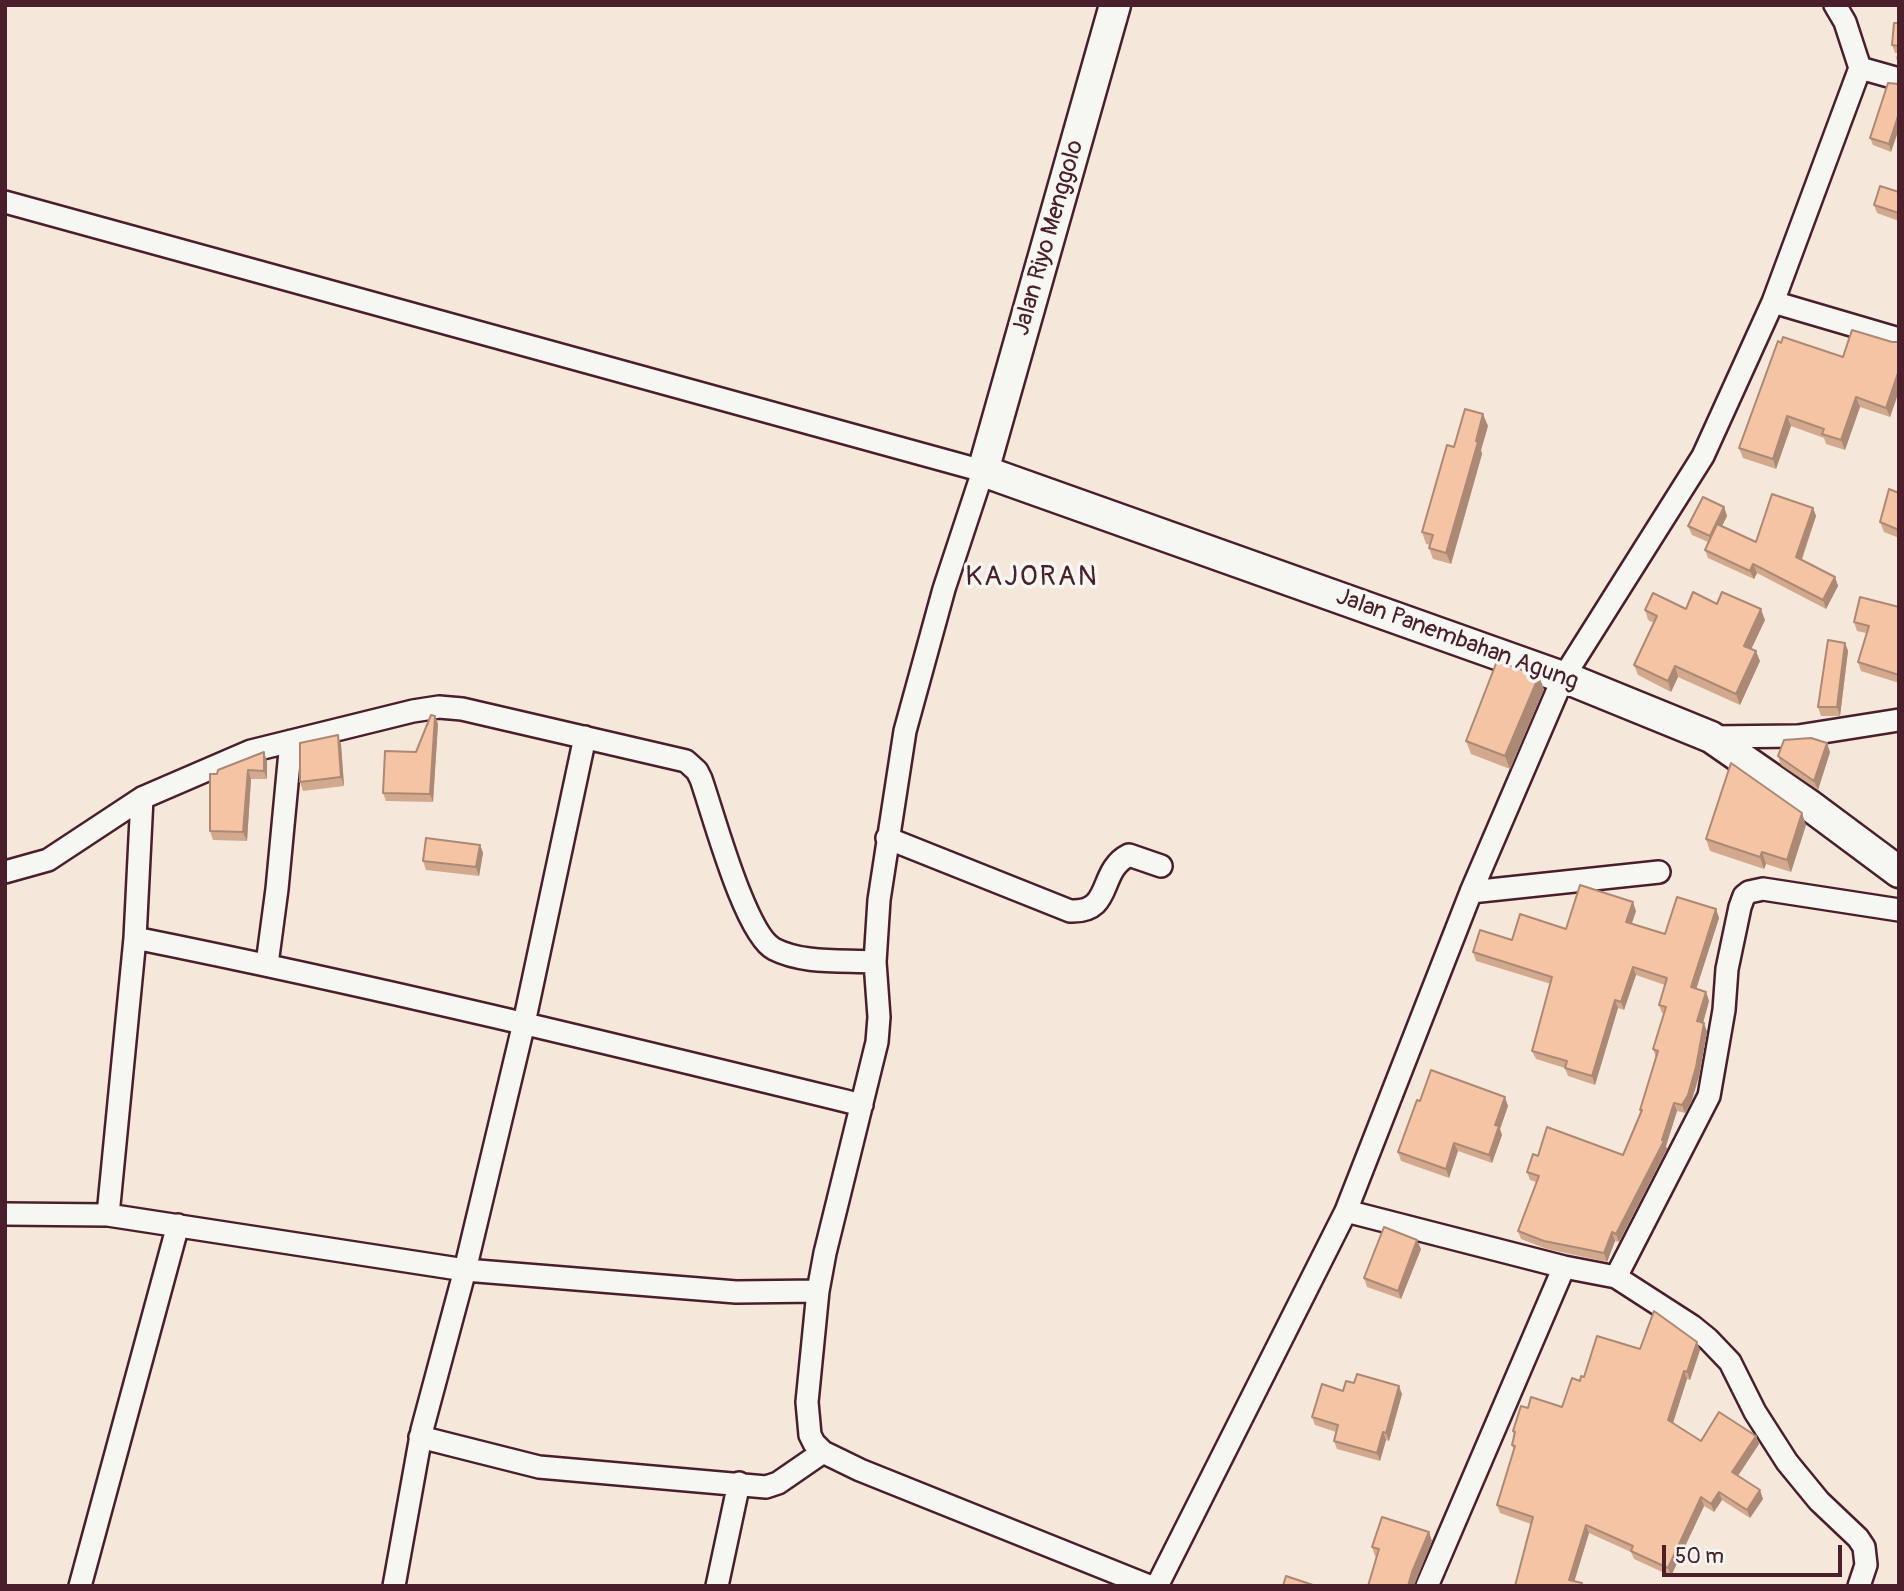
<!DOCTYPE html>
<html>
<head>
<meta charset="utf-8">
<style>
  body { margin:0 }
  #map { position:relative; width:1904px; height:1591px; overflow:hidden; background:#f6e7db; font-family:Pangolin,sans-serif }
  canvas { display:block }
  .frame { position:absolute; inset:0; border:7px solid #4a1f2b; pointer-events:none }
  .scale { position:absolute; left:1662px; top:1545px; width:180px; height:32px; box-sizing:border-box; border:4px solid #4a1f2b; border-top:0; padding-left:9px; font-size:21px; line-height:24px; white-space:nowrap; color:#4a1f2b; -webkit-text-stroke:5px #f6f6f2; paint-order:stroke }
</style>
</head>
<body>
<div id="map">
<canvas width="1904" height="1591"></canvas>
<div class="frame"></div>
<div class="scale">50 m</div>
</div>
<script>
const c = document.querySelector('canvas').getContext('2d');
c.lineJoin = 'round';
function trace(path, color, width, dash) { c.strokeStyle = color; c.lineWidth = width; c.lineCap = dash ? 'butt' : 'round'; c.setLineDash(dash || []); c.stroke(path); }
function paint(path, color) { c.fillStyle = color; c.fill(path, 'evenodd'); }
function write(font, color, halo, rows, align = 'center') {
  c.font = font + ' Pangolin,sans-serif'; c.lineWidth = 7; c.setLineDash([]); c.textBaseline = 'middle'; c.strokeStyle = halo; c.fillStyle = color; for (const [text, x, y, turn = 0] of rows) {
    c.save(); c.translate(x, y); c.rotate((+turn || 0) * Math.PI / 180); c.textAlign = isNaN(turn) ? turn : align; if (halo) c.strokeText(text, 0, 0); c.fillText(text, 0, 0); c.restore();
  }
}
const street = new Path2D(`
  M1835 5 1845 22 1860 68
  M5 202 983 471 944 589 905 731 879 900 875 962 879 1017 877 1042 825 1253 818 1291 807 1402 810 1435 814 1443 823 1452 860 1470 1149 1586
  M1773 302 1899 339
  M1711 737 1798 736 1899 720
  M887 838 1070 911C1114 913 1097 871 1129 855L1161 866
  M5 872 48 860 142 798 251 751 413 711 439 707 462 709 686 761 697 771 701 779C713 813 745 934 774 949 803 964 842 960 875 962
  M1471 892 1659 872
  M135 938C379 987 620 1046 862 1105
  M267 964 277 889 291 741
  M1346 1211 1564 1267 1616 1277
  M5 1214 108 1215 465 1270 736 1292 818 1291
  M108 1215 135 938 142 798
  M420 1437 539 1467 766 1487 778 1483 823 1452
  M80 1586 178 1225
  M394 1586 422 1430 465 1270 524 1023 585 737
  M717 1586 739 1483
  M1157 1586 1346 1211 1471 892 1563 678 1703 456 1773 302 1860 68 1899 79
  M1427 1586 1564 1267
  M1859 1586 1866 1565 1864 1547 1858 1538 1819 1501 1787 1462 1755 1412 1730 1362 1708 1339 1692 1326 1616 1277 1709 1096 1724 1010 1727 969 1740 907 1744 896 1749 892 1763 889 1899 910`);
const secondary = new Path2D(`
  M1115 5 983 471 1576 682 1711 737 1809 805 1899 872`);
const wall = new Path2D(`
  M1899 23V64L1896 58 1898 53H1895L1892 45Z
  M1888 83 1891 152 1873 145 1870 138Z
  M1899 192V221L1877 213 1874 205Z
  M1892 342H1899V391L1890 417 1860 407 1845 450 1826 444 1824 438 1791 426 1776 469 1743 458 1739 448 1843 357Z
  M1488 426 1481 450 1482 454 1451 564 1433 559 1429 548 1430 545 1426 544 1422 532 1454 447Z
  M1899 493V538L1884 532 1880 522Z
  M1724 507 1727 516 1722 526 1756 542 1813 508 1816 516 1802 560 1835 577 1838 586 1826 609 1757 573 1754 579 1708 558 1705 550 1708 542 1692 535 1688 526Z
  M1717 604 1765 620 1751 649 1760 661 1740 705 1678 677 1671 692 1638 675 1634 665 1654 623 1648 620 1645 610 1686 609Z
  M1899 607V683L1861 671 1858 662 1866 633 1857 631 1854 622Z
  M1845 643 1848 651 1840 716H1821L1818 707Z
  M1544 689 1510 769 1471 754 1466 741Z
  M435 716 438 724 433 802 386 801 383 793 416 752Z
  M341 744 344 786 303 791 300 782Z
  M1830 752 1818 790 1781 765 1778 756Z
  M267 761V779H251L247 841 213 840 210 831 217 774Z
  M1806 825 1791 872 1766 864 1764 869 1710 851 1706 839Z
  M480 845 483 853 479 876 426 870 423 861Z
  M1716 909 1719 918 1696 989 1706 992 1709 1001 1703 1023 1707 1032 1699 1076 1691 1103 1685 1113 1677 1111 1666 1146 1667 1149 1619 1242 1615 1241 1607 1262 1547 1249 1521 1239 1518 1231 1536 1182 1530 1180 1527 1172 1538 1156 1623 1155 1641 1113 1640 1110 1656 1058 1653 1049 1664 1013H1662L1659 1005 1665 985 1636 975 1624 1010 1618 1008 1595 1085 1568 1076 1565 1068 1536 1059 1532 1051 1551 984 1476 961 1473 952 1512 940 1566 929 1636 911 1632 924 1665 934Z
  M1420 1101 1508 1106 1500 1129 1502 1135 1492 1163 1458 1151 1449 1178 1401 1161 1398 1152Z
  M1421 1249 1401 1299 1367 1287 1364 1278Z
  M1640 1349 1700 1350 1690 1380 1687 1379 1673 1423 1701 1441 1756 1436 1759 1444 1738 1476 1763 1499 1750 1518 1722 1500 1714 1512 1704 1506 1671 1576 1634 1559 1631 1552 1589 1533 1574 1581 1515 1586 1531 1524 1500 1513 1497 1505 1514 1451 1512 1445 1514 1436 1513 1431 1528 1408 1562 1407 1580 1381 1584 1377Z
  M1343 1391 1402 1394 1389 1441 1386 1440 1380 1461 1337 1449 1334 1441 1336 1432 1315 1425 1312 1417Z
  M1432 1541 1415 1581 1375 1556 1372 1547Z`);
const shadedWall = new Path2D(`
  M1899 113V129L1891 152 1889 144Z
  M1899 370V391L1890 417 1886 408Z
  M1856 397 1860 407 1845 450 1841 440Z
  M1483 414 1488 426 1481 450 1482 454 1451 564 1446 553Z
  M1787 416 1791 426 1776 469 1773 459Z
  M1724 507 1727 516 1713 544 1710 536Z
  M1813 508 1816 516 1799 566 1796 557Z
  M1753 564 1757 573 1754 579 1750 571Z
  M1835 577 1838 586 1826 609 1823 600Z
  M1761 609 1765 620 1748 656 1744 646Z
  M1845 643 1848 651 1840 716 1837 707Z
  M1756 651 1760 661 1740 705 1736 694Z
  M1675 666 1678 677 1671 692 1668 681Z
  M1539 676 1544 689 1510 769 1505 756Z
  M435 716 438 724 433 802 430 794Z
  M338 735 341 744 344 786 341 777Z
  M1827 743 1830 752 1818 790 1814 781Z
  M264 752 267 761V779L264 771Z
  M248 770 251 779 247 841 243 832Z
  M1802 813 1806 825 1791 872 1787 860Z
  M480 845 483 853 479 876 476 867Z
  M1762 852 1766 864 1764 869 1760 857Z
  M1633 902 1636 911 1629 930 1626 922Z
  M1716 909 1719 918 1694 996 1691 987Z
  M1633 967 1636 975 1624 1010 1621 1002Z
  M1706 992 1709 1001 1701 1030 1697 1021Z
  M1615 1000 1618 1008 1595 1085 1592 1076Z
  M1704 1023 1707 1032 1699 1076 1691 1103 1685 1113 1682 1105Z
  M1505 1097 1508 1106 1500 1129 1502 1135 1492 1163 1489 1155 1495 1125Z
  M1674 1103 1677 1111 1666 1146 1667 1149 1619 1242 1616 1234 1662 1140Z
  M1454 1143 1458 1151 1449 1178 1446 1169Z
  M1612 1232 1615 1241 1607 1262 1604 1253Z
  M1417 1240 1421 1249 1401 1299 1398 1291Z
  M1697 1342 1700 1350 1690 1380 1687 1372Z
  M1684 1371 1687 1379 1671 1429 1668 1420Z
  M1399 1386 1402 1394 1389 1441 1386 1433Z
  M1383 1432 1386 1440 1380 1461 1377 1453Z
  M1756 1436 1759 1444 1735 1480 1732 1472Z
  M1760 1490 1763 1499 1750 1518 1747 1510Z
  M1719 1492 1722 1500 1714 1512 1711 1504Z
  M1701 1497 1704 1506 1671 1576 1668 1568Z
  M1586 1525 1589 1533 1573 1586 1569 1580Z
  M1429 1532 1432 1541 1414 1586H1408L1412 1572Z`);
const building = new Path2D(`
  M1894 23H1899V46L1892 45Z
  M1888 83 1899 84V113L1889 144 1870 138Z
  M1880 186 1899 192V213L1874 205Z
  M1852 330 1892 342H1899V370L1886 408 1856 397 1841 440 1822 434 1824 429 1787 416 1773 459 1739 448 1778 341 1781 343 1783 337 1843 357Z
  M1465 409 1483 414 1476 441 1478 442 1446 553 1429 548 1433 535 1422 532 1447 445 1454 447Z
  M1889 489 1899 493V530L1880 522Z
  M1772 494 1813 508 1796 557 1835 577 1823 600 1753 564 1750 571 1705 550 1717 524 1756 542Z
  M1703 497 1724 507 1710 536 1688 526Z
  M1693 592 1717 604 1722 592 1761 609 1744 646 1756 651 1736 694 1675 666 1668 681 1634 665 1657 616 1645 610 1653 593 1686 609Z
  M1860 597 1899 607V675L1858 662 1869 626 1854 622Z
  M1828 640 1845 643 1837 707H1818Z
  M1497 661 1539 676 1505 756 1466 741Z
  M431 715 435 716 430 794 383 793 385 751 416 752Z
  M338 735 341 777 300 782V743Z
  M1811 738 1827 743 1814 781 1778 756 1784 740Z
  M264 752V771L248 770 243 832 210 831V774H217L218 770Z
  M1731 763 1802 813 1787 860 1762 852 1760 857 1706 839Z
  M426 838 480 845 476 867 423 861Z
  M1580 885 1633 902 1626 922 1665 934 1677 897 1716 909 1691 987 1706 992 1697 1021 1704 1023 1696 1067 1688 1095 1682 1105 1674 1103 1662 1140 1664 1141 1616 1234 1612 1232 1604 1253 1544 1241 1518 1231 1539 1176 1527 1172 1533 1154 1538 1156 1547 1127 1623 1155 1642 1110H1640L1658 1051 1653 1049 1666 1007 1659 1005 1667 978 1633 967 1621 1002 1615 1000 1592 1076 1565 1068 1567 1061 1532 1051 1552 977 1473 952 1480 930 1512 940 1520 914 1566 929Z
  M1431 1070 1505 1097 1495 1125 1499 1126 1489 1155 1454 1143 1446 1169 1398 1152 1417 1100 1420 1101Z
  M1384 1227 1417 1240 1398 1291 1364 1278Z
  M1654 1311 1697 1342 1687 1372 1684 1371 1668 1420 1701 1441 1719 1412 1756 1436 1732 1472 1760 1490 1747 1510 1719 1492 1711 1504 1701 1497 1668 1568 1631 1551 1633 1546 1586 1525 1569 1580 1582 1583 1581 1586H1515L1533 1517 1497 1505 1515 1446 1512 1445 1515 1432 1513 1431 1521 1406 1528 1408 1531 1397 1562 1407 1572 1378 1580 1381 1581 1376 1584 1377 1597 1336 1640 1349Z
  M1357 1374 1399 1386 1386 1433 1383 1432 1377 1453 1334 1441 1338 1425 1312 1417 1322 1384 1343 1391 1346 1381 1354 1383Z
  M1382 1517 1429 1532 1412 1572 1408 1586H1368L1379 1549 1372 1547Z
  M1286 1576 1316 1586H1283Z`);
const streetNames = [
  ["Jalan Riyo Menggolo",1049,238,-74],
  ["Jalan Panembahan Agung",1457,640,20]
];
const quarterNames = [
  ["KAJORAN",1032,578]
];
trace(street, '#4a1f2b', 26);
trace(secondary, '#4a1f2b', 35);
trace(street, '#f6f6f2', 21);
trace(secondary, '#f6f6f2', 30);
paint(wall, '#d3a98e');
paint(shadedWall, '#ac8974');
paint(building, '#f5c4a5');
trace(building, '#ac8974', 2);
write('24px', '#4a1f2b', '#f6f6f2', streetNames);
c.letterSpacing = '2px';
write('28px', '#4a1f2b', '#f6f6f2', quarterNames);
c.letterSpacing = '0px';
</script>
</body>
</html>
